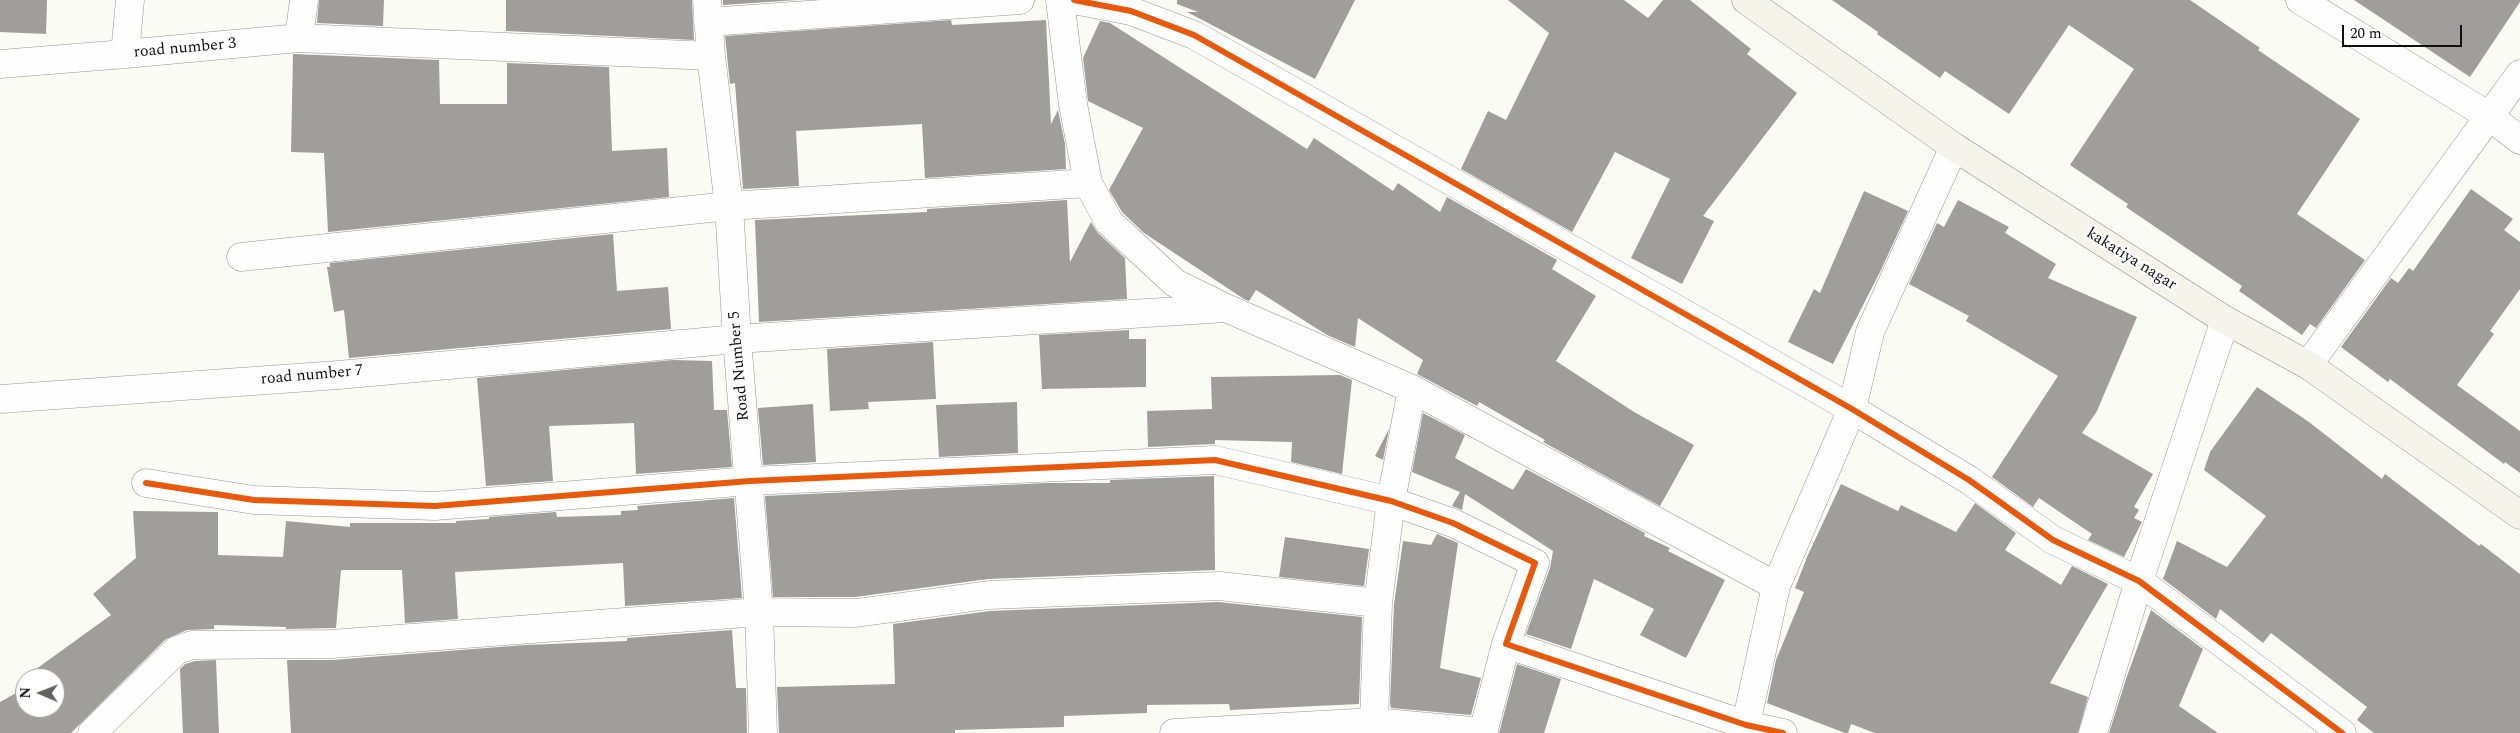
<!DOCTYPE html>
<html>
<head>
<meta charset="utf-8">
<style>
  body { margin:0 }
  #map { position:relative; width:2520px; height:733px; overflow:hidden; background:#fbfbf5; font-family:Spectral,serif }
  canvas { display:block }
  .north { position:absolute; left:15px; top:668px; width:50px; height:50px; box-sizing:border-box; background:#fff; border:1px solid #9f9f9f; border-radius:50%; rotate:271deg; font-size:14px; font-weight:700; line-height:20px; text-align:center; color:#0f0f0f }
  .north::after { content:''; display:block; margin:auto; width:18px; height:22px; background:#626260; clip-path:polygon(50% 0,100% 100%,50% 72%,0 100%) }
  .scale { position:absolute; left:2342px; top:25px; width:120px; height:22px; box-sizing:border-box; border:2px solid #0f0f0f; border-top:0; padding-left:6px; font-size:15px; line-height:18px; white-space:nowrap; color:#0f0f0f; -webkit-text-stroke:4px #fff; paint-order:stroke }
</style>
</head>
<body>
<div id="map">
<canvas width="2520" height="733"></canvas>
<div class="north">N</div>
<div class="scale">20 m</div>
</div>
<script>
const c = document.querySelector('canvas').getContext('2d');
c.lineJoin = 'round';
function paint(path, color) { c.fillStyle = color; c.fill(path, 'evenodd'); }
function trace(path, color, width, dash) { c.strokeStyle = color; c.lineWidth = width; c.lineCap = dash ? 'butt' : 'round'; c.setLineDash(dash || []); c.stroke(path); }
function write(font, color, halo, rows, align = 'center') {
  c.font = font + ' Spectral,serif'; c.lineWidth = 5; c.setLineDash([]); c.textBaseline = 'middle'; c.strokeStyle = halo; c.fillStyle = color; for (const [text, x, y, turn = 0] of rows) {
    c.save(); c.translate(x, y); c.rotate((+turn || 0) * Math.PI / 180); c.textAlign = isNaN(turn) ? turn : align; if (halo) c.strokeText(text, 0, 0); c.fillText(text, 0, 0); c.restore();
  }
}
const building = new Path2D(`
  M0 0H47L46 34 0 32Z
  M319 0H384L383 26 317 23Z
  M506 0H692L694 40 506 31Z
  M723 0H798L723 5Z
  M1177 0H1355L1315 79 1187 12H1198L1177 4Z
  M1508 0H1624L1648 18 1663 0H1690L1751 49 1747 54 1797 93 1703 216 1714 221 1682 284 1631 258 1670 179 1615 152 1572 232 1461 169 1488 111 1506 120 1549 33Z
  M1832 0H2190L2260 48 2258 50 2360 119 2297 214 2365 260 2316 328 2310 324 2302 335 2239 291 2242 286 2126 207 2128 204 2070 165 2134 69 2069 25 2009 114 1945 71 1940 78 1877 34 1878 32Z
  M2354 0H2520V2L2470 77Z
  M951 20 952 25 1046 20 1051 124 1058 110 1065 144 1066 169 925 178 922 124 796 131 799 186 743 189 735 83 730 84 725 36Z
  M1100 21 1110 23 1307 149 1314 138 1393 191 1398 183 1440 212 1447 197 1557 260 1552 269 1596 296 1556 361 1634 412 1694 445 1660 506 1543 442 1545 440 1479 402 1477 406 1417 374 1423 360 1358 318 1355 347 1327 335 1256 290 1249 301 1244 299 1144 233 1122 212 1109 190 1143 128 1088 101 1083 58Z
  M293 54 439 60 440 104H507V63L609 67 612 151 667 148 669 197 328 232 324 153 291 152Z
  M2471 189 2513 219 2504 230 2520 242V289L2490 331 2494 334 2457 385 2520 431V473L2505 462 2504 464 2390 379 2388 382 2341 347 2391 278 2398 283 2409 268 2413 271Z
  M1864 191 1908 211 1881 270 1833 364 1788 342 1814 289 1820 293Z
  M1067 200 1070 262 1091 222 1098 233 1125 258 1127 299 759 322 755 220 927 212V209Z
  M1958 200 2009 227 2005 233 2056 264 2048 278 2137 317 2097 411 2082 433 2153 474 2134 507 2139 510 2134 518 2142 522 2124 557 2088 540 2092 534 2039 498 2033 507 1992 477 2058 376 1966 321 1969 316 1909 284 1937 223 1944 227Z
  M613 234 617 291 668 287 671 329 349 358 344 310 334 312 327 267H330V263Z
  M1129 330V339H1146V387L1042 389 1039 335Z
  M933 342 936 399 868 402 869 409 830 411 827 349Z
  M673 360 712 361 714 410H727L732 467 636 474 634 423 549 426 553 481 486 486 477 378Z
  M1340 375 1352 380 1342 474 1291 462 1292 442 1215 440V444L1148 447 1147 411 1212 409 1211 377Z
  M2257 387 2309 422 2382 479 2385 474 2479 546 2481 544 2520 574V733H2374L2357 720 2367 707 2271 633 2263 643 2220 609 2216 619 2163 579 2177 541 2227 567 2266 516 2204 470 2210 452Z
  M1017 402 1018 453 939 457 936 405Z
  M813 404 816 462 763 465 758 408Z
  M1423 413 1465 435 1455 458 1513 490 1526 469 1645 533 1644 536 1670 548 1668 551 1725 580 1686 658 1640 635 1654 609 1594 579 1571 649 1526 634 1550 568 1553 551 1465 494 1462 510 1452 506 1460 492 1412 472Z
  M1389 429 1383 460 1375 456Z
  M1214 476 1215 570 988 579 855 597H773L765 496 1047 483H1110V480Z
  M1841 484 1898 511 1901 505 1956 532 1975 503 2016 533 2005 550 2061 585 2072 566 2108 584 2050 683 2088 697 2078 733H1875L1851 724 1848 733H1845L1767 703 1776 660 1804 592 1795 588 1807 557Z
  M734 498 742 598 625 606 623 563 455 572 458 619 405 623 402 570H341L336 628 286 629V627L214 625V629L187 630 166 639 71 733H0V702L25 688V708H55V678H36L32 672 111 615 93 594 136 558 133 511 218 512V555L283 557 286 521 350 527V523H456V521L489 519V517L556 512 557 517 621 515V511L638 510 637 506Z
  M1437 534 1458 543 1440 668 1481 678 1471 715 1391 708 1390 703 1394 604 1403 541 1431 545Z
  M1285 537 1369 549 1364 586 1279 577Z
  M1218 602 1362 617 1359 704 1230 710 1229 704 1147 705V713L1064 716V727L955 730V733H779L777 687 895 684 893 624 990 611Z
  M2151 610 2203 649 2179 706 2218 733H2109L2126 679Z
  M732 630 736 688H746L747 733H291L287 660H332L525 645 627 641V638Z
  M216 660 219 733H183L180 669 185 664 195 661Z
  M1517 664 1561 679 1544 733H1499Z`);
const street = new Path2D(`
  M130 0 125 54 299 38 711 56
  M707 0 711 56 729 206 737 339 759 612 763 733
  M1060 0 1073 104 1088 183 1109 222 1175 283 1226 308 1412 389 1776 586
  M1074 0 1131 11 1194 35 1852 409 1969 480 2053 540 2139 581 2342 733
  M2300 0 2489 116 2520 140
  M708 22 1020 0
  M299 38 304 0
  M0 64 125 54
  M241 257 729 206 1088 183
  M2308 365 2520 74
  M0 399 338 375 737 339 1226 308
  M146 483 254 500 435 506 750 481 1215 460 1391 501 1453 523 1535 563 1506 644 1746 725 1783 733
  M1374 722 1378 603 1391 501 1412 389
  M92 733 177 650 192 645 331 644 759 612 856 613 989 595 1219 586 1378 603
  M1174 733 1374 722 1483 732
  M1483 733 1506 644
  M1744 733 1776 586 1852 409 1870 332 1954 147
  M2093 733 2139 581 2225 320`);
const secondary = new Path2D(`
  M1746 0 1954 147 2225 320 2308 365 2520 515`);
const cycleway = new Path2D(`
  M1074 0 1131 11 1194 35 1852 409 1969 480 2053 540 2139 581 2342 733
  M146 483 254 500 435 506 750 481 1215 460 1391 501 1453 523 1535 563 1506 644 1746 725 1783 733`);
const streetNames = [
  ["road number 3",185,49,-5],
  ["kakatiya nagar",2131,260,32],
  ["Road Number 5",740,366,-95],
  ["road number 7",312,376,-5]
];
paint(building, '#9f9e9a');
trace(street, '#959593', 29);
trace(secondary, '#8c8c89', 29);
trace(street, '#fefefe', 28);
trace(secondary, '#f4f4eb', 28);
trace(cycleway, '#e8590c', 6);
write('16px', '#0f0f0f', '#fff', streetNames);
</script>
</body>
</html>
